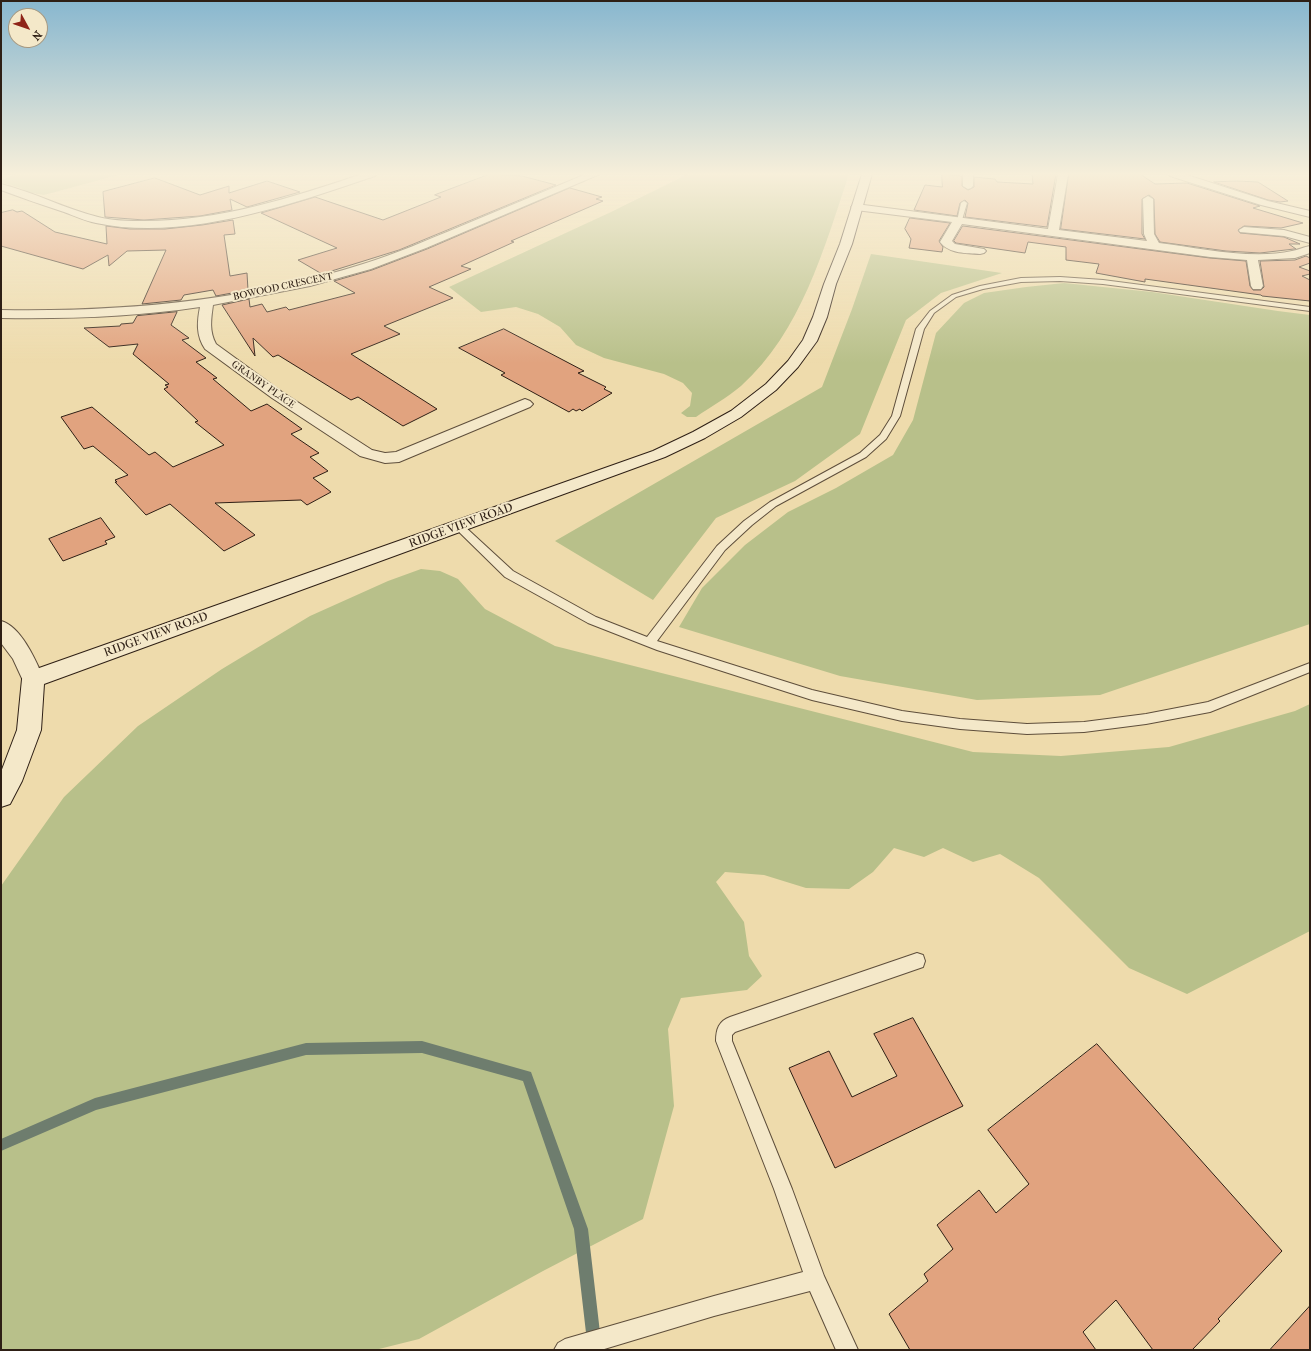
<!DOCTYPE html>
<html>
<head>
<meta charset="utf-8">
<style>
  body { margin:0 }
  #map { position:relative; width:1311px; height:1351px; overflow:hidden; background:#eedbac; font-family:"IM FELL French Canon",serif }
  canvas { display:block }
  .frame { position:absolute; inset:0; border:2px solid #2e1f15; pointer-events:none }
  .north { position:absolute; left:8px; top:8px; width:40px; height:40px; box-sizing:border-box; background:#f4e8c9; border:1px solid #a59881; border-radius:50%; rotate:130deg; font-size:11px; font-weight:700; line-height:16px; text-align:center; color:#2e1f15 }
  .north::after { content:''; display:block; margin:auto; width:14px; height:18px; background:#8f2418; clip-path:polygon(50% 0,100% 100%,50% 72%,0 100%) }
</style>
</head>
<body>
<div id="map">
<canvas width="1311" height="1351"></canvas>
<div class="frame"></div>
<div class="north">N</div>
</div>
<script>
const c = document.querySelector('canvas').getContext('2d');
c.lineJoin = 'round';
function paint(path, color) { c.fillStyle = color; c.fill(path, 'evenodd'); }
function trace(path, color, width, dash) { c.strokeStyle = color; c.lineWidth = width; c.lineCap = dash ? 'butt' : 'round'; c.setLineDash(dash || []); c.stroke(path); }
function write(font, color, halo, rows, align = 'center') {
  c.font = font + ' "IM FELL French Canon",serif'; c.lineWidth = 4; c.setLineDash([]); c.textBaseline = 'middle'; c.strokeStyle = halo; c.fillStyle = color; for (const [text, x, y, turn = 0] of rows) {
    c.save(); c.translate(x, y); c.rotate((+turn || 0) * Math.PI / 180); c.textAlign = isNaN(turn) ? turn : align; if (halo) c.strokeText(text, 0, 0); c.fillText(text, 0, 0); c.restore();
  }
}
const green = new Path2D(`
  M17 174H122L44 195 26 192 20 188 1 182V180Z
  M688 174H849C824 249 801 332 741 386 727 398 710 407 696 417H687L681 413 690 406 692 393 683 383 664 374 604 358 576 345 560 327 538 314 516 307 481 312 449 287 611 212Z
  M871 254 1002 273 941 293 906 320 860 434 795 481 716 518 653 600 555 541 822 387 852 309Z
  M1064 283 1152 292 1278 311 1310 315V624L1100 695 977 700 840 676 679 627 702 588 745 545 788 512 836 488 893 455 913 420 936 333 964 303 984 293 1026 287Z
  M421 569 440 571 458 579 485 609 555 646 973 752 1061 756 1169 747 1295 711 1310 704V931L1187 994 1129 968 1039 878 1000 854 973 862 943 848 924 857 894 848 873 872 849 889 806 888 764 875 725 872 716 882 744 922 749 956 762 976 747 990 681 998 668 1029 674 1106 643 1219 543 1271 419 1339 375 1350H1V886L64 797 138 726 222 669 310 616 388 581Z`);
const stream = new Path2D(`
  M422 1041 531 1072 588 1229 602 1350H588L574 1229 523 1081 422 1053 306 1055 96 1110 1 1151V1139L95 1098 306 1043Z`);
const building = new Path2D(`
  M490 174 522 176 556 185 399 250 322 274 298 260 337 248 261 213 315 197 383 220 441 197 435 195Z
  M942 174 962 176V186L968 190 974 187V177L995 179 997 182 1033 184 1032 174H1056L1047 227 965 217 968 203 965 200 960 203 957 216 914 210 925 185 942 187Z
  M1069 174H1140L1155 184 1187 183 1260 206 1253 208 1303 223 1281 228 1244 226 1238 230 1240 233 1284 237 1300 244H1289L1296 249H1294L1260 253 1226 251 1160 242 1155 234 1154 199 1149 195 1142 199V234L1145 239 1061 229Z
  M155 178 200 195 229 186V193L267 181 300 192 247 207 230 199 232 210 200 216 144 220 105 217 103 192Z
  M1237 181 1258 182 1288 201 1280 202 1268 200 1214 182Z
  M570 188 602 197 596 199 603 201 511 241 514 242 461 266 471 269 429 287 453 298 384 326 400 334 351 354 437 409 403 426 358 397 351 400 278 355 273 357 253 338 255 356 222 305 249 299 250 307 262 304 267 312 286 307 289 310 355 293 334 281 372 270 427 249Z
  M13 210 17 212 22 211 55 232 107 244 106 226 130 229H165L202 225 233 220 235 234 224 235 230 276 247 273 248 290 216 296 213 290 184 295 181 300 142 304 166 250 127 251 109 266 108 255 83 269 1 246V213Z
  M910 218 950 223 939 241 943 247 942 252 909 248 911 239 905 229Z
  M963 226 1210 258 1246 261 1250 286 1253 290H1261L1264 287 1260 261 1295 260 1306 256 1310 258V263L1299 267 1310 271V274L1302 276 1310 280V301L1262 296 1261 295 1145 279V282L1096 273 1099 264 1066 260V247L1028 242 1025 253 956 243 954 241Z
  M177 312 171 325 189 338 182 340 206 358 196 362 217 378 213 379 251 411 267 404 302 429 291 434 319 453 310 457 328 471 313 478 331 492 307 505 301 500 215 503 255 535 224 551 170 504 146 515 115 482H117L115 480 128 475 93 446 84 449 61 417 92 407 149 455 155 452 173 467 224 445 195 422 198 421 164 389 168 387 165 385 169 384 133 354 138 344 109 347 84 328 120 326 121 324 133 323 137 316Z
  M504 329 584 371 578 373 606 387 604 389 612 393 582 411 580 409 576 411 573 409 569 412 501 375 505 373 459 348Z
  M101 518 115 537 105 541 107 544 63 561 49 539Z
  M913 1018 963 1106 835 1168 789 1068 829 1051 852 1097 897 1076 874 1034Z
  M1097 1044 1282 1251 1218 1319 1220 1321 1192 1350H1153L1116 1300 1083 1332 1096 1350H910L889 1314 928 1281 924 1274 953 1249 937 1225 979 1190 996 1213 1029 1184 988 1130Z
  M1310 1306V1350H1270Z`);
const lane = new Path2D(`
  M964 201 967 203 962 220 957 221 961 203Z
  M1060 277 1103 280 1310 307V311L1103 284 1060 281 1021 282 983 289 956 297 934 313 924 329 900 416 886 439 866 457 776 506 752 525 725 550 657 641 812 690 902 711 960 719 1027 724 1084 722 1146 714 1208 702 1310 663V672L1210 712 1146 724 1084 732 1027 734 960 729 902 721 812 700 657 650 588 623 505 577 454 527 459 524 463 525 513 571 596 617 647 637 717 546 744 521 770 502 860 453 880 435 892 416 916 329 930 311 952 295 980 286 1021 278Z
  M917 953 923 955 925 961 923 967 735 1032 732 1035V1041L792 1189 824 1276 858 1350H836L810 1291 714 1316 601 1350H554L558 1343 565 1339 714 1296 803 1272 774 1189 716 1041C716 1029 719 1021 730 1017Z`);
const street = new Path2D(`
  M362 174H377L375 176C292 204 185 242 96 223 85 221 75 216 64 212 43 205 22 198 1 190V184C34 192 65 209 98 217 113 221 129 221 144 221 219 221 291 198 362 174Z
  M586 174H600L426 248 371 269 310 286 213 305C211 319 209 331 216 344L282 392 372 450 385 453 396 452 520 401 525 399 530 401 533 404 530 407 399 462 385 463 360 456 272 398 205 349C196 336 197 322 200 307 134 317 68 319 1 318V310C123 312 246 301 363 264 396 254 427 240 459 227 501 209 544 192 586 174Z
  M963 174H973V186L971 188 968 189 963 186Z
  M1058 174H1068L1059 230 1147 241 1144 234 1143 199 1148 196 1153 199 1154 234 1159 243C1200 248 1251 260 1292 251 1298 250 1304 247 1310 246V253L1295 258 1258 260 1263 286 1261 289H1253L1251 286 1247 260 1210 257 962 224 952 241 955 244 984 249 986 251 984 253 980 254C967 253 949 254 940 242L952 222 856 210 851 207 856 204 1048 229Z
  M1168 174H1184L1268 201 1310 211V217L1261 205 1170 176Z
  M1244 227 1284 230 1310 237V243L1284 236 1240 232 1239 230Z
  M1 621C21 626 36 661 44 679L41 685 33 687 25 685 13 659 1 643Z`);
const secondary = new Path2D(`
  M862 174H872L852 244 836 284 827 317 817 341 798 367 776 390 741 417 705 438 665 457 44 684 41 730 22 781 10 804 1 807V772L17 730 22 679 25 673 653 451 693 432 731 411 766 384 788 361 803 340 813 317 824 284 840 244Z`);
const farStreetnames = [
  ["BOWOOD CRESCENT",283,287,-12],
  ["GRANBY PLACE",263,385,35]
];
const streetNames = [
  ["RIDGE VIEW ROAD",461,526,-20],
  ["RIDGE VIEW ROAD",156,635,-20]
];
paint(green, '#b8c08a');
paint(stream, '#6e7d6e');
paint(building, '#e1a37f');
trace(building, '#2e1f15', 1);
trace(lane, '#5e4e3b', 2);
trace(street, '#5e4e3b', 2);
trace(secondary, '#2e1f15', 2);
paint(lane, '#f4e8c9');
paint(street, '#f4e8c9');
paint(secondary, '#f4e8c9');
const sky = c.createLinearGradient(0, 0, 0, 363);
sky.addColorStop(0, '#88b7cf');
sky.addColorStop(0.48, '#f7efda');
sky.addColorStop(1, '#f7efda00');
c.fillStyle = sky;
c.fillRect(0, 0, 1311, 363);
write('10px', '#2e1f15', '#f4e8c9', farStreetnames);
write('12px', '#2e1f15', '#f4e8c9', streetNames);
</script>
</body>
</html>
